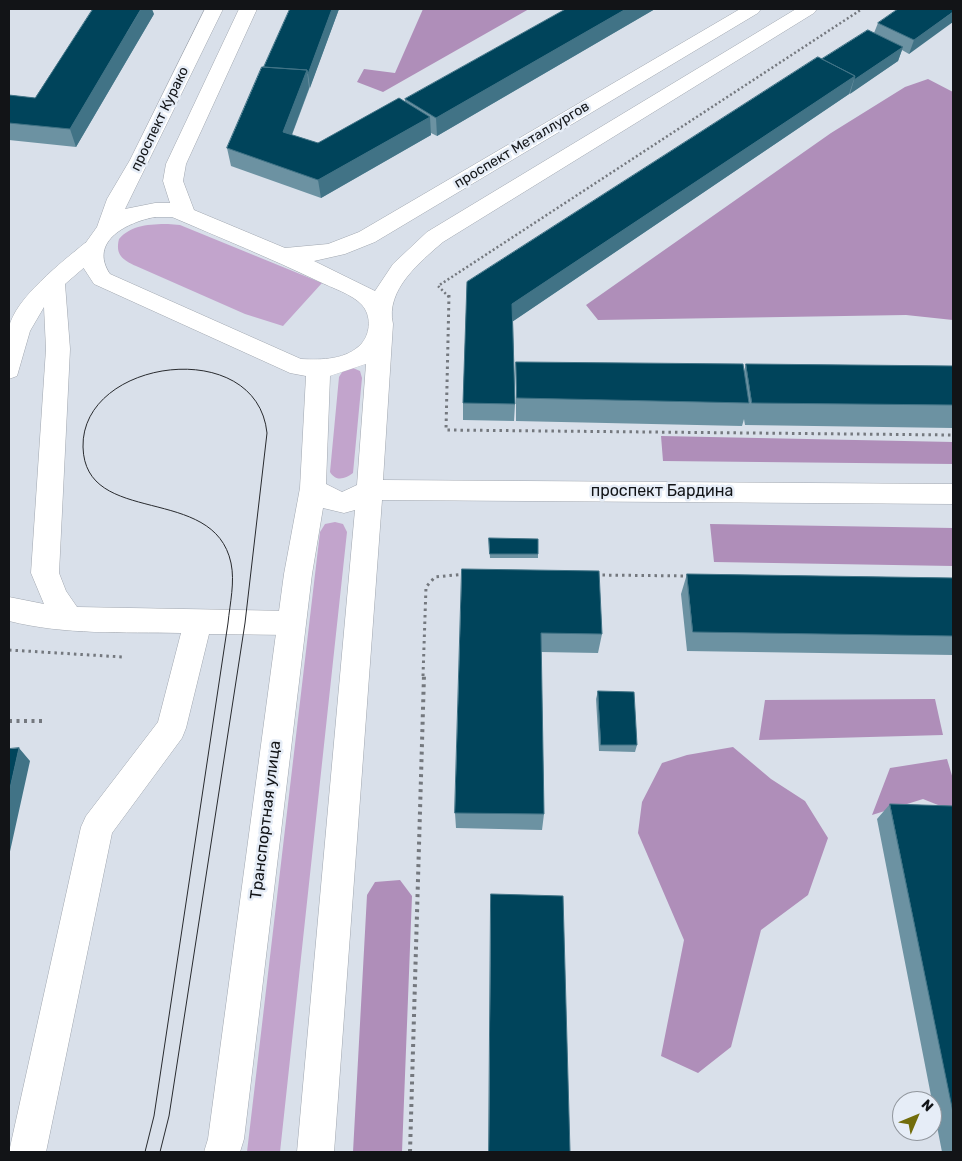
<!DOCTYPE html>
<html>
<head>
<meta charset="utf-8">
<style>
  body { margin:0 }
  #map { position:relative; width:962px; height:1161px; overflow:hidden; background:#d9e0ea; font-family:Rubik,sans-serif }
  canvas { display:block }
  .frame { position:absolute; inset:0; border:10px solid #121417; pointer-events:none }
  .north { position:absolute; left:892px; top:1091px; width:50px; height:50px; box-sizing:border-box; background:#e6edf7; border:1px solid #91969d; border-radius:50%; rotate:45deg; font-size:14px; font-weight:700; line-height:20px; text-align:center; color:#121417 }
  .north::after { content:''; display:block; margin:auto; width:18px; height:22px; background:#726d0b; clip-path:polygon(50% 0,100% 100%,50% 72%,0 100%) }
</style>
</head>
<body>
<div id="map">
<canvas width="962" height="1161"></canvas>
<div class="frame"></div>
<div class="north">N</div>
</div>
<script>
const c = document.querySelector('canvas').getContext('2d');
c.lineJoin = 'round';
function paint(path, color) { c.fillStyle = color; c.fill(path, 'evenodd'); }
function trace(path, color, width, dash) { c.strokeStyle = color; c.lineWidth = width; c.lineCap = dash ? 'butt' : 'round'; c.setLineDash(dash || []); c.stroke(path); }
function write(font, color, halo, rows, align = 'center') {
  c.font = font + ' Rubik,sans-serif'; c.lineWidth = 5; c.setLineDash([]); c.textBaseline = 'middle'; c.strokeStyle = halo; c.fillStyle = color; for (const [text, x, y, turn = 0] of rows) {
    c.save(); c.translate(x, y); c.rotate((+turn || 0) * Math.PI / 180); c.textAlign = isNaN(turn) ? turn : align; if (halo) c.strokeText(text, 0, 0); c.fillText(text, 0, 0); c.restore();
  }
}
const green = new Path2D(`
  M168 224 180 225 322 283 283 326 245 314 136 266C123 260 115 255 119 239 131 225 150 224 168 224Z
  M353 368 360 371 362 378 353 473C345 479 336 482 330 472L339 377 344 369Z
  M335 522 343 524 347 532 280 1152H247L320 532 325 524Z`);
const forest = new Path2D(`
  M423 9H529L383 92 357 82 364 69 395 73Z
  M928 79 953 92V320L906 315 598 320 586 305 831 133 905 87Z
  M661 436 953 442V464L663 461Z
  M710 524 953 528V566L714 562Z
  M935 699 943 735 759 740 765 700Z
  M733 747 771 779 805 801 828 838 808 895 761 930 731 1047 698 1073 661 1056 684 940 638 833 642 802 662 763 687 755Z
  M947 759 953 779V811L923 799 872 815 890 768Z
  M400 880 412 896 402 1152H353L367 895 375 882Z`);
const pathFar2 = new Path2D(`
  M449 297 438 286 862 9`);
const pathFar1 = new Path2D(`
  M449 295 446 430 953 435
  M596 575 690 576
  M9 650 123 657
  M423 676 426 587 435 577 465 574`);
const path = new Path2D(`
  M9 721H43
  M410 1152 424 675`);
const minor = new Path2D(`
  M93 241 101 243 104 248 101 253 65 284 70 349 59 573 66 591 77 607 291 611 301 614 305 623 301 632 291 635 209 634 186 728 182 738 112 833 46 1152H9L81 827 86 816 158 722 181 633C123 632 65 635 9 621V597L44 604 31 573 46 349 44 307 30 331 17 376 9 379C8 364 6 344 9 328 14 299 63 261 85 243Z`);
const major = new Path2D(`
  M205 9H223L125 209 155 203H170L163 181 166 164 239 9H257L186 164 183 181 194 210 285 248 328 244 359 232 740 9H761L758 13 375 242 345 254 314 261 375 291 393 264 427 232 796 9H817L814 13 443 242C420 262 385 290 393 324L383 480 953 484V504L382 500 334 1152H297L355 510 344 513 323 508 312 574 244 1139 240 1152H204L208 1139 284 574 300 488 306 376 290 373 94 284 81 264 82 248 97 227 107 199 130 160ZM155 217H172C221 238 270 258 318 281 332 288 352 294 362 305 371 315 371 332 362 343 347 360 322 360 301 359L110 274C88 241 128 222 155 217ZM366 364 357 485 342 492 326 484 330 376Z`);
const tram = new Path2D(`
  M145 1152 154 1116 228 623C230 603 235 582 231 563 214 483 85 528 83 447 81 358 257 335 267 433L245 623 169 1116 160 1152`);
const wall = new Path2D(`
  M290 9H339L292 135 318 143 405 101V99L566 9H655L437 136 431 133V135L321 198 231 166 227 148 264 67Z
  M953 9 909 54 902 50 898 61 513 321 515 404 514 421 463 420V403L467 282 822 59 874 33 878 23Z
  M154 14 76 147 9 140V95L35 98Z
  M516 362 744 371 746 364 953 366V428L745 425 744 419 742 426 516 421Z
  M489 538 538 554V558H490Z
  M462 569 602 634 598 653 541 652 544 814 542 830 456 828 455 813Z
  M687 574 953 578V655L687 651 681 594Z
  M598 691 637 745 635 752 599 751 596 699Z
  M890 804 953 806V1152H942L877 819Z`);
const shadedWall = new Path2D(`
  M141 9H152L154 14 76 147 70 129Z
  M332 9H339L310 88 308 74Z
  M626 9H655L437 136 436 118Z
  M953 12V22L909 54 914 40Z
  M903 47 898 61 850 94 854 80Z
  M307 70 309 88 286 150 283 132Z
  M855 76 849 94 512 322V304Z
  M430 117 431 135 321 198 318 180Z
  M19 748 30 761 9 856V793Z`);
const building = new Path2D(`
  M93 9H141L70 129 9 123V95L35 98Z
  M290 9H332L308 74 307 70 264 67Z
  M566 9H626L436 118 405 99Z
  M898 9H953V12L914 40 878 23Z
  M868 30 903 47 854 80 855 76 822 59Z
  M818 57 855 76 512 304 515 404 463 403 467 282Z
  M262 67 307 70 283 132 318 143 399 98 430 117 318 180 227 148Z
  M516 362 743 364 749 403 517 398Z
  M746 364 953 366V405L752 403Z
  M489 538 538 539V554H490Z
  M462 569 599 571 602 634 541 633 544 814 455 813Z
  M687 574 953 578V636L693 632Z
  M598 691 634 692 637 745H601Z
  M19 748 9 793V749Z
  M890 804 953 806V1112Z
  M491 894 563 896 570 1152H489Z`);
const farStreetnames = [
  ["проспект Курако",160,119,-64],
  ["проспект Металлургов",522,145,-31]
];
const streetNames = [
  ["проспект Бардина",662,491],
  ["Транспортная улица",266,820,-83]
];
paint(green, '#c2a4cc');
paint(forest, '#af8eb9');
trace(minor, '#a0a6af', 1);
trace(major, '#a0a6af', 1);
trace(pathFar2, '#74787e', 2.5, [2, 2.5]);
trace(pathFar1, '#74787e', 3, [2.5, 4]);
trace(path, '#74787e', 4, [3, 4.5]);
paint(minor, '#fff');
paint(major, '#fff');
trace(tram, '#282a2e', 1);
paint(wall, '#6c92a2');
paint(shadedWall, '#417386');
paint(building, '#00445b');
trace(building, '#417386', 1);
write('14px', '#121417', '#e6edf7', farStreetnames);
write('16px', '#121417', '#e6edf7', streetNames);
</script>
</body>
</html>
